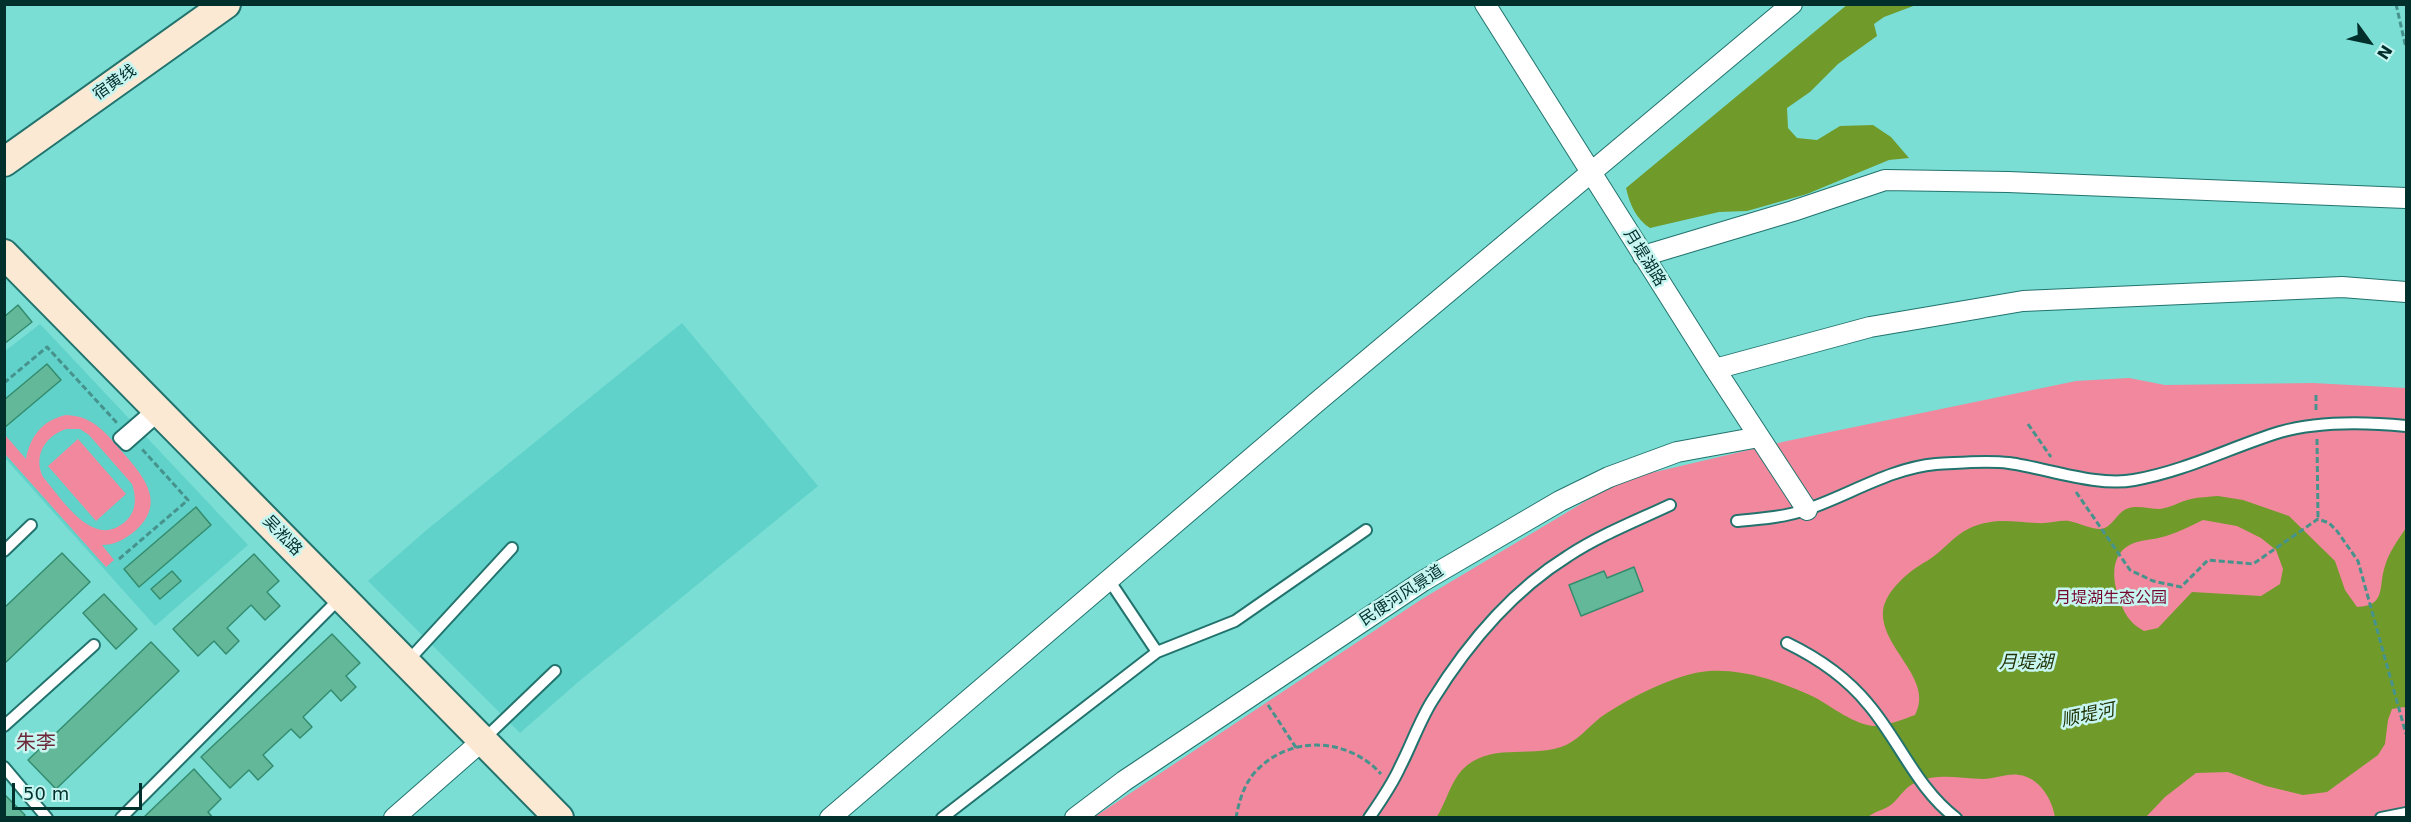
<!DOCTYPE html>
<html>
<head>
<meta charset="utf-8">
<style>
  body { margin:0 }
  #map { position:relative; width:2411px; height:822px; overflow:hidden; background:#7aded5; font-family:"DejaVu Sans",sans-serif }
  canvas { display:block }
  .frame { position:absolute; inset:0; border:6px solid #002f2c; pointer-events:none }
  .north { position:absolute; left:2339px; top:12px; width:60px; height:60px; -webkit-text-stroke:4px #c7f5f0; paint-order:stroke; rotate:123deg; font-size:16px; font-weight:700; line-height:24px; text-align:center; color:#002f2c }
  .north::after { content:''; display:block; margin:auto; width:21px; height:27px; background:#002f2c; clip-path:polygon(50% 0,100% 100%,50% 72%,0 100%) }
  .scale { position:absolute; left:12px; top:783px; width:130px; height:27px; box-sizing:border-box; border:3px solid #002f2c; border-top:0; padding-left:8px; font-size:18px; line-height:21px; white-space:nowrap; color:#002f2c; -webkit-text-stroke:4px #c7f5f0; paint-order:stroke }
</style>
</head>
<body>
<div id="map">
<canvas width="2411" height="822"></canvas>
<div class="frame"></div>
<div class="north">N</div>
<div class="scale">50 m</div>
</div>
<script>
const c = document.querySelector('canvas').getContext('2d');
c.lineJoin = 'round';
function paint(path, color) { c.fillStyle = color; c.fill(path, 'evenodd'); }
function trace(path, color, width, dash) { c.strokeStyle = color; c.lineWidth = width; c.lineCap = dash ? 'butt' : 'round'; c.setLineDash(dash || []); c.stroke(path); }
function write(font, color, halo, rows, align = 'center') {
  c.font = font + ' "DejaVu Sans","Noto Sans SC",sans-serif'; c.lineWidth = 5; c.setLineDash([]); c.textBaseline = 'middle'; c.strokeStyle = halo; c.fillStyle = color; for (const [text, x, y, turn = 0] of rows) {
    c.save(); c.translate(x, y); c.rotate((+turn || 0) * Math.PI / 180); c.textAlign = isNaN(turn) ? turn : align; if (halo) c.strokeText(text, 0, 0); c.fillText(text, 0, 0); c.restore();
  }
}
const built = new Path2D(`
  M682 323 818 486 577 683 520 733 368 581 429 528Z
  M40 324 248 545 155 626 5 458 4 352Z`);
const green = new Path2D(`
  M2129 378 2165 385 2313 383 2406 388V817L1093 818 1422 599 1621 480 1787 441 2076 381Z
  M66 415C95 416 107 435 125 455 145 478 166 504 135 531 125 539 115 545 102 545L114 560 106 567 5 454V435L26 459C30 436 43 420 66 415ZM66 429H80L89 435 132 484C136 496 137 510 127 520 94 552 63 500 43 477 33 456 45 436 66 429Z
  M78 439 126 494 96 521 48 466Z`);
const water = new Path2D(`
  M1848 4 1916 5 1884 17 1874 24 1877 36 1838 64 1810 92 1787 108 1788 128 1797 138 1817 140 1840 126 1873 125 1891 137 1909 158 1889 160 1807 194 1747 211 1719 212 1650 228C1636 219 1630 205 1626 188Z
  M2218 496 2243 500 2289 516 2335 561 2345 590 2357 607C2387 606 2378 586 2385 566 2389 552 2398 540 2406 528V709L2404 707 2392 709 2388 720 2385 744 2378 755 2327 792 2303 795 2266 786 2228 772 2196 773 2165 797 2146 817 2055 818C2053 800 2039 777 2019 775 2007 773 1995 779 1983 779 1961 779 1940 773 1919 781 1904 787 1902 795 1892 804 1885 810 1875 811 1868 817L1436 818C1446 803 1450 783 1462 770 1489 742 1528 758 1561 747 1577 742 1588 727 1601 717 1627 699 1677 673 1709 671 1746 669 1781 682 1814 697 1831 706 1856 726 1875 726 1887 726 1904 719 1915 715 1935 679 1880 648 1883 611 1885 591 1910 570 1927 561 1942 552 1953 536 1970 528 1996 517 2012 522 2037 523 2048 524 2059 520 2069 521 2079 523 2091 529 2100 529 2112 529 2117 511 2129 508 2138 505 2150 509 2160 509 2170 508 2181 501 2191 499 2199 497 2209 497 2218 496ZM2203 520 2237 526 2261 538 2276 550 2283 569 2280 584 2261 596 2192 592 2158 628 2144 631C2129 623 2123 612 2118 595 2111 574 2112 549 2137 542 2148 539 2159 539 2169 535 2181 531 2192 525 2203 520Z`);
const building = new Path2D(`
  M18 305 32 322 4 344V317Z
  M47 364 61 380 4 428V400Z
  M196 507 211 525 139 587 124 569Z
  M62 553 90 582 4 664V608Z
  M254 554 279 581 267 592 280 606 265 620 251 605 227 628 239 641 226 654 214 641 198 656 173 629Z
  M1634 567 1643 591 1581 616 1569 585 1604 571 1607 578Z
  M172 571 181 581 160 599 151 589Z
  M104 594 137 629 116 649 83 613Z
  M332 634 360 663 346 676 356 687 341 701 331 690 303 717 312 727 300 738 291 729 263 755 273 766 258 780 249 770 230 788 201 757Z
  M151 642 179 671 56 789 28 760Z
  M194 769 221 799 208 812 213 818H143Z
  M4 794 25 815 23 818H4Z`);
const path = new Path2D(`
  M2396 4 2406 48
  M4 383 47 347 118 424
  M2316 395V412
  M2028 424 2051 457
  M2317 439 2318 519
  M2076 492 2130 570 2153 581 2181 587 2208 560 2253 564 2318 519 2329 523 2337 531 2358 561 2406 734
  M119 559 188 500 141 448
  M1268 705 1297 749
  M1236 818C1239 801 1244 784 1256 771 1291 734 1349 738 1381 774`);
const lane = new Path2D(`
  M155 407 119 438 126 445 161 414
  M1737 521C1760 519 1786 517 1808 509 1851 494 1891 468 1936 464 1960 463 1985 460 2009 463 2046 468 2097 487 2134 480 2186 471 2231 447 2280 432 2319 421 2366 422 2406 426
  M4 551 31 525
  M1109 580 1157 652
  M1787 643C1818 658 1846 677 1868 704 1899 740 1917 789 1956 818
  M407 662 512 548
  M4 726 94 645
  M484 739 555 671
  M4 767 47 818
  M121 818 341 597
  M942 818 1157 652 1235 621 1366 530
  M1369 818C1380 802 1392 785 1400 767 1411 746 1419 722 1432 701 1466 646 1512 591 1568 556 1600 535 1636 521 1670 505
  M2381 818 2406 813`);
const street = new Path2D(`
  M1485 4 1715 369 1807 510
  M1643 256 1793 211 1885 180 2008 182 2406 198
  M1715 369 1870 327 2023 301 2342 287 2406 292
  M394 818 483 740
  M830 818 1317 402 1792 4
  M1075 818 1124 781 1423 581 1560 501 1609 477 1677 452 1759 437`);
const secondary = new Path2D(`
  M4 162 226 4
  M4 254 559 818`);
const streetNames = [
  ["宿黄线",115,83,-35],
  ["月堤湖路",1644,258,58],
  ["吴淞路",282,536,46],
  ["民便河风景道",1402,596,-33]
];
const parkNames = [
  ["月堤湖生态公园",2111,599]
];
const waterNames = [
  ["月堤湖",2026,663],
  ["顺堤河",2088,716,-12]
];
const quarterNames = [
  ["朱李",36,744]
];
paint(built, '#60d2c9');
paint(green, '#f1889d');
paint(water, '#709b2b');
paint(building, '#63b89a');
trace(building, '#348c6f', 1.5);
trace(lane, '#22736d', 14);
trace(street, '#22736d', 22);
trace(secondary, '#22736d', 32);
trace(path, '#46938d', 3, [6, 3]);
trace(lane, '#fff', 10);
trace(street, '#fff', 20);
trace(secondary, '#fce9d4', 28);
write('16px', '#002f2c', '#c7f5f0', streetNames);
write('16px', '#760830', '#c7f5f0', parkNames);
write('italic 18px', '#233407', '#c7f5f0', waterNames);
write('20px', '#6d2839', '#c7f5f0', quarterNames);
</script>
</body>
</html>
